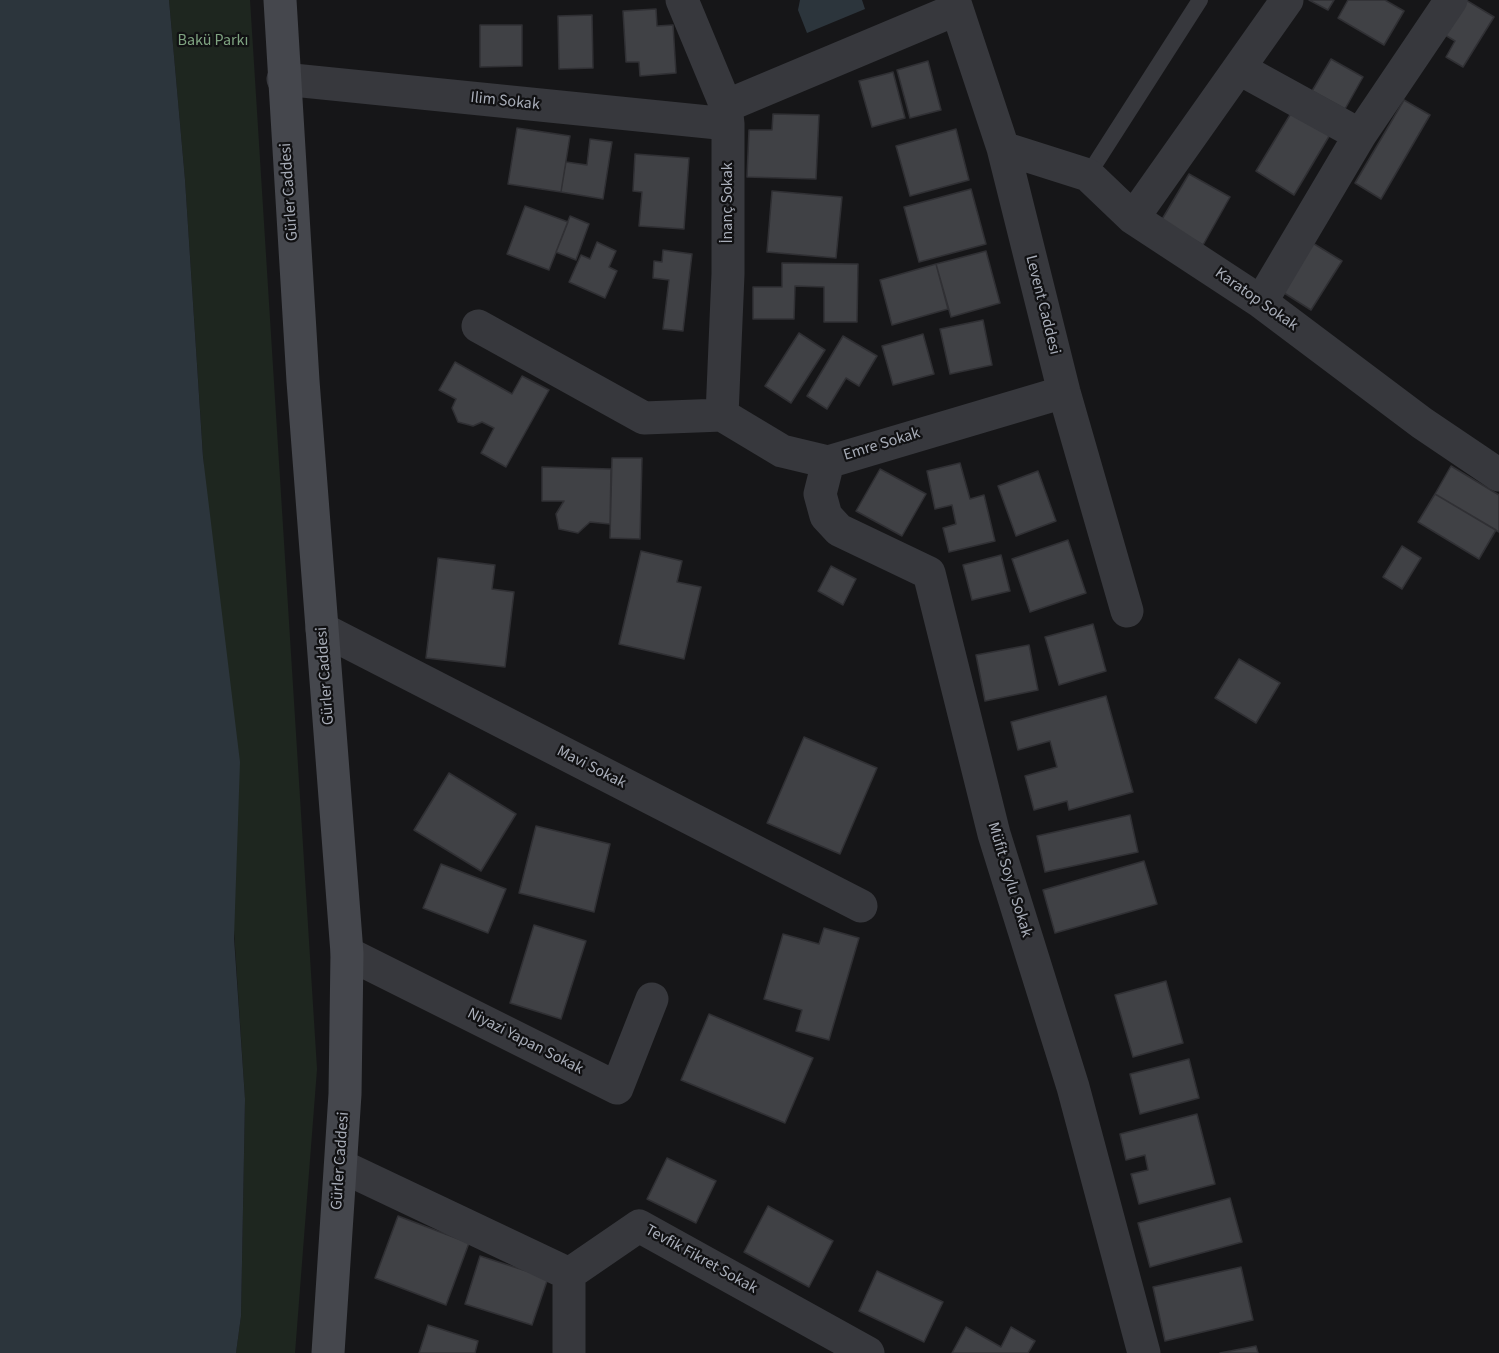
<!DOCTYPE html>
<html>
<head>
<meta charset="utf-8">
<style>
  body { margin:0 }
  canvas { display:block; background:#161618 }
</style>
</head>
<body>
<canvas width="1499" height="1353"></canvas>
<script>
const c = document.querySelector('canvas').getContext('2d');
c.lineJoin = 'round';
function paint(path, color) { c.fillStyle = color; c.fill(path, 'evenodd'); }
function trace(path, color, width, dash) { c.strokeStyle = color; c.lineWidth = width; c.lineCap = dash ? 'butt' : 'round'; c.setLineDash(dash || []); c.stroke(path); }
function write(font, color, halo, rows, align = 'center') {
  c.font = font + ' "Source Sans 3",sans-serif'; c.lineWidth = 4.5; c.setLineDash([]); c.textBaseline = 'middle'; c.strokeStyle = halo; c.fillStyle = color; for (const [text, x, y, turn = 0] of rows) {
    c.save(); c.translate(x, y); c.rotate((+turn || 0) * Math.PI / 180); c.textAlign = isNaN(turn) ? turn : align; if (halo) c.strokeText(text, 0, 0); c.fillText(text, 0, 0); c.restore();
  }
}
const green = new Path2D(`
  M169 0H250L317 1069 295 1353H236L241 1316 245 1099 185 180Z`);
const water = new Path2D(`
  M0 0H169L185 180 203 457 240 762 234 938 245 1099 241 1316 236 1353H0Z
  M800 0H862L865 9 807 33 798 10Z`);
const building = new Path2D(`
  M1309 0H1334L1328 10Z
  M1348 0H1385L1404 11 1384 45 1338 18Z
  M1466 0 1494 17 1463 67 1446 57 1455 41 1440 32Z
  M656 9 657 26 673 25 676 73 640 76 639 62H626L623 11Z
  M592 15 593 68 559 69 558 16Z
  M480 25H522V66L480 67Z
  M1331 59 1363 77 1345 109 1312 91Z
  M928 61 941 110 910 118 897 70Z
  M893 72 905 118 872 127 859 81Z
  M1404 100 1430 115 1381 199 1355 183Z
  M1296 105 1334 128 1294 195 1256 171Z
  M773 114 819 115 816 179 747 177 749 130H772Z
  M517 128 570 136 561 192 508 184Z
  M956 129 969 180 910 196 896 146Z
  M590 139 612 142 603 199 561 192 566 162 587 165Z
  M635 154 689 158 684 229 639 226 642 192 633 191Z
  M1189 174 1230 197 1203 245 1161 221Z
  M971 189 986 244 919 262 904 207Z
  M772 191 842 197 836 258 767 252Z
  M525 206 568 222 549 270 507 254Z
  M570 216 589 224 576 260 556 252Z
  M597 242 616 251 609 267 617 271 605 298 569 282 581 255 590 259Z
  M1311 242 1342 261 1311 310 1281 291Z
  M663 250 692 254 683 331 663 329 669 280 653 278 654 261 662 262Z
  M986 251 1000 303 951 317 936 264Z
  M782 263 858 264 857 322H824V287L795 286 794 319H753V287H782Z
  M936 264 948 309 892 325 880 280Z
  M983 320 992 365 950 374 940 329Z
  M799 333 825 350 791 403 765 386Z
  M923 334 934 374 893 385 882 346Z
  M843 336 877 356 859 386 846 378 827 409 807 396Z
  M455 362 512 394 522 376 549 390 506 467 481 453 494 428 482 422 473 426 458 422 452 408 456 399 439 390Z
  M612 458H642L640 539 610 538Z
  M960 463 970 499 984 495 995 541 949 552 943 528 956 524 952 505 935 509 927 471Z
  M1451 466 1499 495V532L1435 494Z
  M542 467 611 469 610 524 590 522 578 533 559 529 556 514 564 501H542Z
  M880 469 926 494 902 536 856 511Z
  M1038 471 1056 521 1016 536 998 486Z
  M1435 494 1496 530 1479 559 1418 522Z
  M1068 540 1086 593 1030 612 1012 559Z
  M1402 546 1421 558 1402 589 1383 577Z
  M641 551 682 561 677 582 701 587 684 659 619 644Z
  M1001 555 1010 591 972 600 963 565Z
  M438 558 495 565 492 589 514 592 505 667 426 658Z
  M831 566 856 579 843 605 818 591Z
  M1093 624 1106 671 1059 685 1045 637Z
  M1029 645 1038 690 985 701 976 655Z
  M1239 659 1280 683 1256 723 1215 698Z
  M1106 696 1133 792 1069 810 1067 801 1034 810 1025 776 1057 767 1050 741 1018 750 1011 722Z
  M804 737 877 768 840 854 767 823Z
  M449 773 516 814 481 871 414 830Z
  M1130 815 1138 852 1045 872 1037 836Z
  M536 826 610 844 594 912 519 893Z
  M1144 861 1157 904 1055 933 1043 890Z
  M441 864 506 889 488 933 423 908Z
  M534 925 586 941 561 1019 510 1003Z
  M824 928 859 938 829 1040 796 1031 802 1010 764 999 783 934 819 944Z
  M1166 981 1183 1043 1133 1057 1115 995Z
  M709 1014 813 1058 785 1123 681 1080Z
  M1189 1059 1199 1098 1140 1114 1130 1074Z
  M1197 1114 1215 1184 1139 1204 1131 1174 1148 1170 1145 1155 1126 1160 1120 1134Z
  M667 1158 716 1181 696 1223 647 1199Z
  M1230 1198 1242 1242 1150 1267 1138 1223Z
  M768 1206 833 1241 809 1287 744 1252Z
  M398 1216 469 1243 446 1305 375 1278Z
  M480 1256 548 1278 532 1325 465 1304Z
  M1241 1267 1253 1320 1165 1341 1153 1287Z
  M877 1271 943 1302 924 1342 859 1311Z
  M428 1325 478 1341 475 1353H419Z
  M966 1327 1001 1347 1011 1327 1035 1341 1028 1353H952Z
  M1256 1346 1258 1353H1220Z`);
const lane = new Path2D(`
  M1088 175 1200 0`);
const street = new Path2D(`
  M682 0 726 106 728 124V274L722 415
  M954 0 1003 148 1064 392 1127 611
  M1240 69 1360 135
  M283 79 728 124
  M726 106 957 9
  M1003 148 1088 175 1133 218 1261 302 1422 423 1499 475
  M1133 218 1287 0
  M1261 302 1360 135 1451 0
  M478 326 644 418 722 415 782 451 828 462 1064 392
  M828 462 820 494 826 516 839 530 929 573 994 834 1073 1087 1144 1353
  M322 629 861 906
  M347 953 617 1088 652 999
  M341 1166 569 1274 639 1226 868 1353
  M569 1274V1353`);
const secondary = new Path2D(`
  M280 0 303 381 347 953 345 1094 328 1353`);
const parkNames = [
  ["Bakü Parkı",213,41]
];
const streetNames = [
  ["Ilim Sokak",505,102,6],
  ["Gürler Caddesi",290,192,-94],
  ["İnanç Sokak",728,203,-90],
  ["Karatop Sokak",1256,300,35],
  ["Levent Caddesi",1042,305,76],
  ["Emre Sokak",882,445,-17],
  ["Gürler Caddesi",326,676,-94],
  ["Mavi Sokak",591,768,27],
  ["Müfit Soylu Sokak",1009,880,73],
  ["Niyazi Yapan Sokak",525,1042,27],
  ["Gürler Caddesi",341,1161,-86],
  ["Tevfik Fikret Sokak",701,1260,29]
];
paint(green, '#1e261f');
paint(water, '#2c353c');
paint(building, '#404145');
trace(building, '#303034', 1.5);
trace(lane, '#37383d', 16);
trace(street, '#37383d', 33);
trace(secondary, '#45474d', 33);
write('16px', '#7fa381', '#111113', parkNames);
write('16px', '#a8adb8', '#111113', streetNames);
</script>
</body>
</html>
